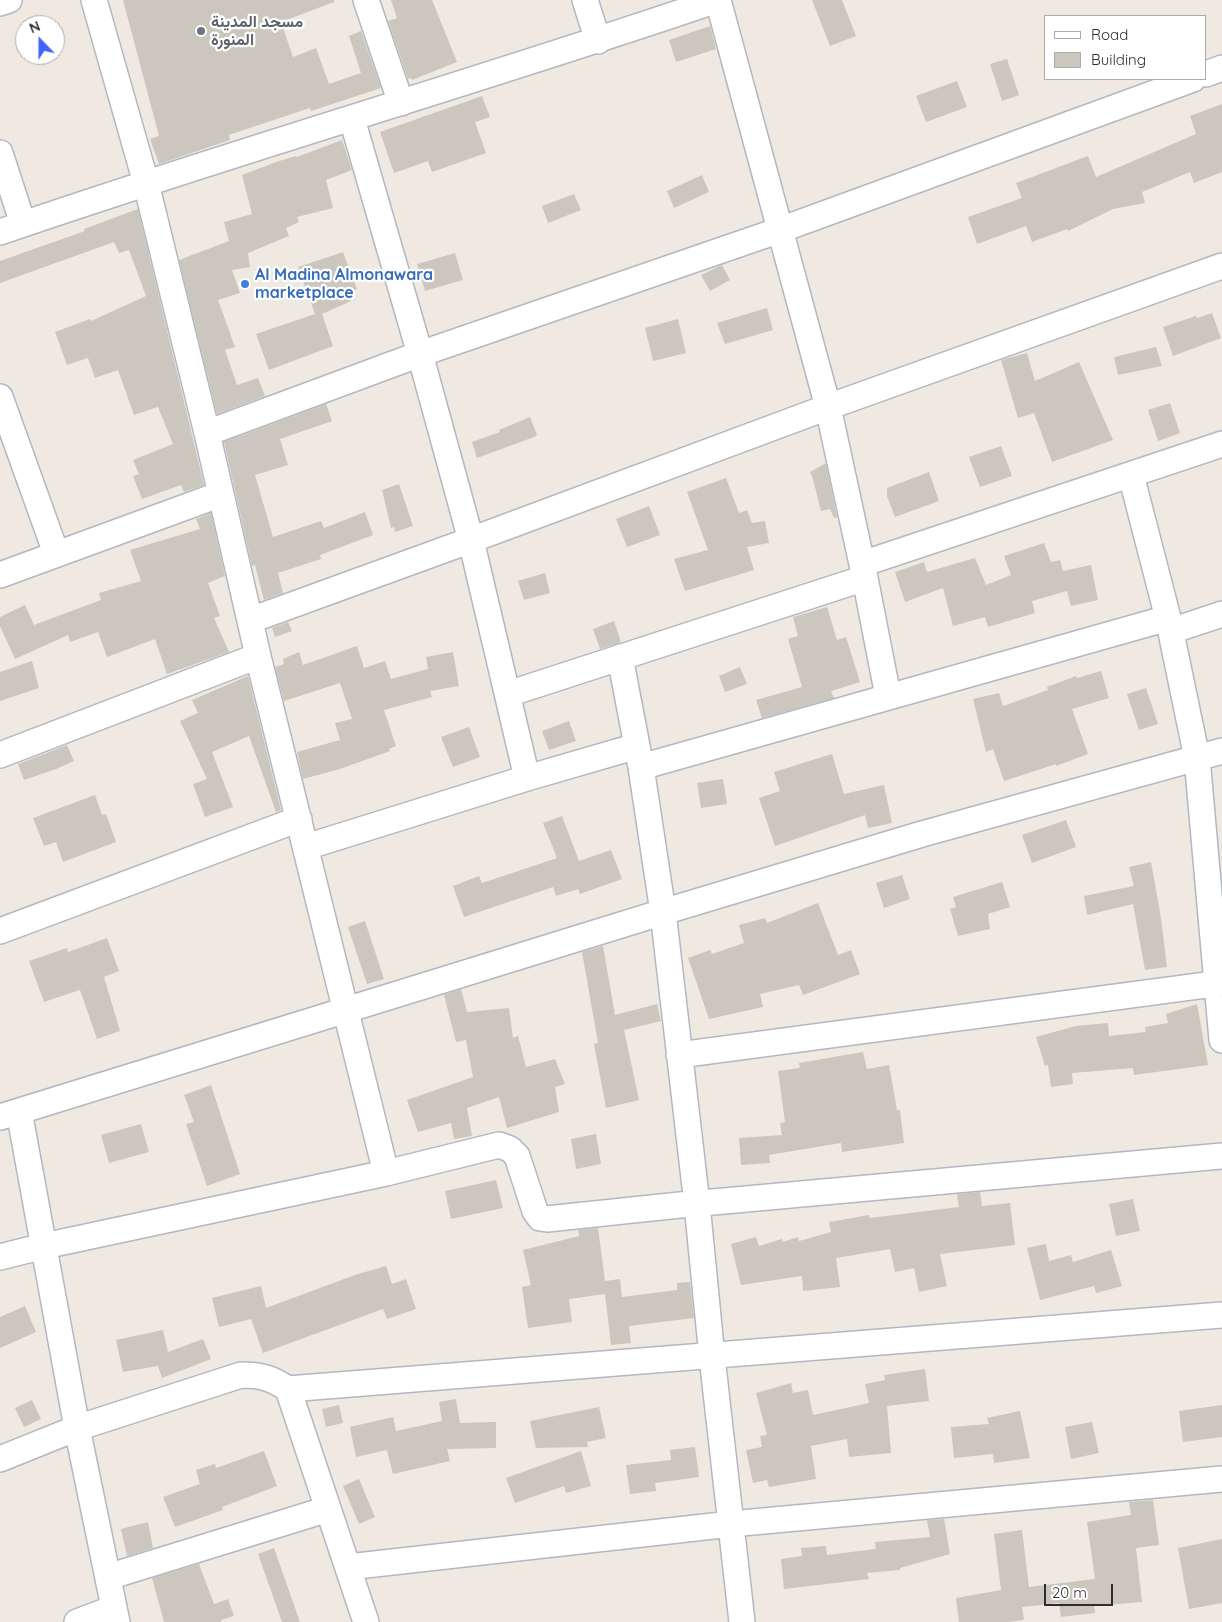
<!DOCTYPE html>
<html>
<head>
<meta charset="utf-8">
<style>
  body { margin:0 }
  #map { position:relative; width:1222px; height:1622px; overflow:hidden; background:#efe9e1; font-family:Quicksand,sans-serif }
  canvas { display:block }
  .legend { position:absolute; left:1044px; top:15px; width:162px; height:65px; box-sizing:border-box; background:#fff; border:1px solid #ababab; margin:0; padding:6px 9px; list-style:none; font-size:15px; color:#2e2e2e }
  .legend li { display:flex; align-items:center; gap:10px; height:25px }
  .legend b { width:25px; border:1px solid #ababab }
  .north { position:absolute; left:15px; top:15px; width:50px; height:50px; box-sizing:border-box; background:#fff; border:1px solid #ababab; border-radius:50%; rotate:338deg; font-size:14px; font-weight:700; line-height:20px; text-align:center; color:#2e2e2e }
  .north::after { content:''; display:block; margin:auto; width:18px; height:22px; background:#4264fb; clip-path:polygon(50% 0,100% 100%,50% 72%,0 100%) }
  .scale { position:absolute; left:1044px; top:1584px; width:69px; height:22px; box-sizing:border-box; border:2px solid #2e2e2e; border-top:0; padding-left:6px; font-size:15px; line-height:18px; white-space:nowrap; color:#2e2e2e; -webkit-text-stroke:4px #fff; paint-order:stroke }
</style>
</head>
<body>
<div id="map">
<canvas width="1222" height="1622"></canvas>
<ul class="legend">
<li><b style="height:6px;background:#fff"></b>Road</li>
<li><b style="height:14px;background:#cbc7bf"></b>Building</li>
</ul>
<div class="north">N</div>
<div class="scale">20 m</div>
</div>
<script>
const c = document.querySelector('canvas').getContext('2d');
c.lineJoin = 'round';
function paint(path, color) { c.fillStyle = color; c.fill(path, 'evenodd'); }
function trace(path, color, width, dash) { c.strokeStyle = color; c.lineWidth = width; c.lineCap = dash ? 'butt' : 'round'; c.setLineDash(dash || []); c.stroke(path); }
function write(font, color, halo, rows, align = 'center') {
  c.font = font + ' Quicksand,Vazirmatn,sans-serif'; c.lineWidth = 4.5; c.setLineDash([]); c.textBaseline = 'middle'; c.strokeStyle = halo; c.fillStyle = color; for (const [text, x, y, turn = 0] of rows) {
    c.save(); c.translate(x, y); c.rotate((+turn || 0) * Math.PI / 180); c.textAlign = isNaN(turn) ? turn : align; if (halo) c.strokeText(text, 0, 0); c.fillText(text, 0, 0); c.restore();
  }
}
const building = new Path2D(`
  M123 0H334V2L281 22 293 57 316 48 329 84 361 73 349 36 361 31 381 88 311 111 310 108 229 135 230 140 159 164 150 139 159 136Z
  M391 0H432L457 62 412 80 411 78 408 79 388 21 397 18Z
  M812 0H842L856 36 830 46Z
  M710 26 716 49 676 62 669 40Z
  M1007 59 1019 95 1002 101 990 64Z
  M957 81 967 107 926 122 916 96Z
  M482 96 490 117 475 122 486 153 432 172 428 161 394 173 380 132Z
  M1222 104V172L1194 183 1190 172 1142 192 1145 203 1113 209 1068 231 1067 229 1032 242 1026 226 977 244 968 217 1022 198 1016 183 1088 156 1096 177 1196 134 1190 116Z
  M342 140 352 170 326 180 333 208 297 217 299 222 286 228 289 236 248 253 250 267 232 270 240 293 218 300 235 347 225 350 237 385 258 378 265 396 217 414 179 260 229 241 224 222 252 214 242 175 279 161 296 156 297 157Z
  M702 175 709 192 674 208 667 191Z
  M574 194 581 210 548 223 542 206Z
  M138 209 204 485 184 492 181 485 142 499 133 476 139 474 133 460 173 444 158 407 134 415 118 370 95 378 88 358 67 365 55 332 90 319 91 321 146 296 129 250 119 253 114 242 0 283V261L85 231 84 229Z
  M343 252 357 289 349 292 351 301 322 314 333 346 269 370 256 334 315 314 298 267Z
  M455 253 463 280 425 291 417 264Z
  M722 265 730 280 710 291 701 275Z
  M767 308 773 330 725 344 717 323Z
  M1212 313 1221 338 1173 356 1163 327 1196 316 1197 318Z
  M678 319 686 353 653 361 645 328Z
  M1156 347 1162 366 1118 375 1114 357Z
  M1027 353 1035 381 1079 362 1113 440 1052 462 1034 413 1018 418 1001 360Z
  M1170 403 1180 433 1158 441 1148 410Z
  M326 404 332 421 280 439 288 465 255 475 273 537 321 521 324 528 365 512 373 535 320 555 321 559 278 573 283 593 264 600 255 565 252 566 224 442Z
  M530 417 537 435 534 437 477 458 472 442 500 432 499 430Z
  M1001 446 1012 476 980 487 969 457Z
  M826 463 837 517 834 518 830 509 821 511 813 479 810 472Z
  M929 472 939 501 895 517 887 496V488Z
  M726 478 739 513 747 510 752 523 765 521 769 543 747 547 754 570 685 591 674 559 708 550 687 492Z
  M399 484 413 526 395 532 394 527 391 528 382 490Z
  M649 506 660 535 627 547 616 519Z
  M211 513 225 576 208 583 220 616 214 618 229 652 167 674 155 639 107 657 98 632 70 642 68 635 15 659 0 626V617L25 605 34 625 101 600 99 593 141 581 130 550 200 529 196 519Z
  M1044 543 1051 562 1060 560 1063 571 1091 565 1098 600 1071 606 1067 591 1032 601 1035 613 988 627 985 617 953 626 943 588 905 602 895 572 924 562 927 572 975 558 986 585 1011 575 1004 556Z
  M545 573 550 593 524 600 518 581Z
  M827 607 837 640 846 637 860 682 831 691 834 698 762 718 756 700 802 687 788 639 798 636 793 617Z
  M614 621 621 642 600 649 593 629Z
  M288 622 292 631 275 637 272 628Z
  M357 646 364 668 385 661 391 679 428 669 426 657 453 652 459 686 430 691 432 697 384 710 396 746 389 749 390 751 340 769 303 779 297 752 340 740 335 723 352 719 340 683 284 701 275 667 284 664 283 659 299 652 303 665Z
  M32 661 39 688 0 701V672Z
  M740 667 747 684 725 692 719 676Z
  M1101 671 1109 698 1072 709 1088 754 1056 766V764L1004 781 993 749 986 752 973 699 999 693 1003 706 1048 690 1047 687 1076 676 1077 678Z
  M248 676 281 810 276 812 249 736 212 752 233 807 205 817 193 784 207 779 180 721 198 713 192 700Z
  M1146 688 1158 724 1139 730 1127 694Z
  M569 721 576 741 549 750 542 731Z
  M469 727 480 757 453 767 441 737Z
  M67 745 74 761 56 769 24 780 18 764Z
  M832 754 844 794 884 785 892 823 868 828 865 815 775 846 759 798 780 791 774 772Z
  M723 779 727 804 701 808 697 783Z
  M95 795 102 815 106 814 116 842 63 862 56 842 44 846 33 818Z
  M562 816 579 861 611 850 622 879 580 894 578 889 556 896 553 887 464 917 453 886 479 876 482 883 557 858 543 823Z
  M1066 820 1076 847 1032 863 1022 835Z
  M1151 862 1161 918 1167 967 1145 970 1133 904 1087 915 1084 896 1134 886 1129 867Z
  M902 875 910 899 884 908 876 883Z
  M1002 882 1010 907 988 914 990 929 958 936 950 909 956 907 953 897Z
  M818 903 838 955 851 950 860 974 803 995 799 985 760 994 763 1007 709 1019 688 958 710 950 712 954 744 943 739 925 765 918 767 923Z
  M365 921 384 979 367 984 348 927Z
  M107 938 119 971 104 977 120 1031 97 1039 80 990 44 1002 29 961 67 948 68 952Z
  M603 946 615 1015 657 1004 661 1021 624 1030 639 1100 606 1108 594 1044 598 1043 582 952Z
  M461 989 467 1012 509 1008 513 1038 518 1036 526 1067 555 1059 565 1084 555 1087 559 1112 507 1128 499 1097 467 1108 472 1136 454 1139 451 1123 418 1132 407 1100 473 1077 466 1040 456 1042 444 995Z
  M1197 1004 1208 1065 1134 1075 1133 1068 1072 1073 1073 1084 1051 1087 1048 1065 1045 1066 1036 1037 1076 1026 1108 1023 1109 1036 1146 1032 1145 1027 1168 1023 1166 1014Z
  M863 1052 867 1069 889 1065 897 1110H900L904 1143 842 1152 841 1143 769 1155 770 1163 741 1165 739 1138 782 1135 780 1123 785 1122 778 1071 800 1068 799 1063Z
  M211 1085 240 1174 207 1186 186 1124 194 1122 184 1095Z
  M141 1124 149 1152 109 1163 101 1135Z
  M596 1134 601 1164 576 1169 571 1139Z
  M496 1180 503 1208 451 1219 445 1191Z
  M980 1192 982 1206 1010 1203 1015 1245 940 1254 947 1286 919 1292 914 1268 895 1272 890 1249 836 1258 840 1287 803 1291 802 1276 741 1285 731 1244 756 1237 759 1246 782 1239 783 1242 798 1237 799 1241 831 1232 829 1222 869 1215 870 1218 959 1207 957 1194Z
  M1133 1199 1140 1231 1116 1236 1109 1204Z
  M598 1228 605 1281 620 1279 622 1297 677 1290V1283L690 1282 694 1318 629 1326 631 1343 611 1345 605 1294 569 1299 572 1322 528 1328 522 1287 531 1285 523 1250 579 1236 578 1230Z
  M1046 1244 1049 1261 1071 1255 1073 1262 1111 1250 1122 1286 1096 1293 1094 1286 1040 1300 1027 1248Z
  M386 1266 392 1284 406 1279 416 1309 387 1319 383 1309 263 1353 251 1319 219 1327 212 1298 261 1286 266 1308 355 1275Z
  M25 1306 36 1332 0 1348V1317Z
  M163 1330 168 1352 203 1339 211 1359 162 1378 158 1366 123 1372 116 1340Z
  M925 1369 929 1401 887 1406 891 1453 849 1457 847 1439 811 1446 816 1479 769 1487 767 1480 753 1483 746 1450 762 1447 760 1436 767 1435 756 1393 791 1383 793 1393 808 1390 813 1415 869 1403 865 1384 885 1380 884 1375Z
  M456 1399 460 1423 496 1422V1448L447 1449 450 1461 393 1474 387 1450 356 1457 350 1427 393 1417 396 1431 442 1421 439 1402Z
  M32 1400 41 1419 24 1427 15 1408Z
  M339 1405 343 1423 326 1427 322 1409Z
  M1222 1405V1437L1183 1442 1179 1411Z
  M599 1407 606 1438 587 1442 588 1447 536 1448 530 1421Z
  M1020 1411 1030 1458 994 1463 993 1454 954 1458 951 1427 989 1424 987 1418Z
  M1092 1422 1099 1453 1071 1459 1065 1427Z
  M695 1447 699 1477 655 1483 656 1491 630 1494 626 1465 671 1460 670 1450Z
  M264 1451 277 1486 222 1507 223 1510 175 1527 163 1497 200 1484 196 1470 215 1464 216 1468Z
  M581 1451 591 1486 566 1493 564 1486 515 1503 506 1478Z
  M359 1479 375 1517 359 1524 343 1486Z
  M1153 1500 1159 1545 1136 1548 1142 1602 1094 1606 1095 1613 1061 1617 1059 1603 1022 1607 1024 1620 1008 1622H959L956 1598 1001 1590 994 1534 1022 1530 1029 1587 1095 1579 1087 1522 1131 1515 1129 1502Z
  M944 1519 950 1554 900 1568V1570L867 1573 869 1579 784 1589 781 1559 802 1556 801 1548 826 1546 827 1555 876 1549 875 1542 930 1537 927 1520Z
  M148 1522 153 1548 127 1556 121 1529Z
  M1222 1539V1603L1189 1609 1178 1548Z
  M274 1548 300 1622H282L258 1554Z
  M199 1564 214 1604 228 1599 234 1616 221 1620V1622H164L152 1578Z`);
const minor = new Path2D(`
  M94 0 146 183 207 433 258 656 386 1173
  M366 0 401 103
  M585 0 598 41
  M718 0 828 407 865 578 888 696
  M0 3 9 0
  M1206 74 1222 68
  M352 119 420 354 471 540 527 778
  M0 153 23 224
  M0 232C238 150 480 81 717 0
  M0 397 56 553
  M207 433 420 354 780 230 1193 79
  M1131 475 1168 618 1197 758 1222 1040
  M862 564 1222 444
  M0 575 221 494
  M251 620 471 540 828 407 1222 266
  M1171 631 1222 614
  M620 657 641 767 663 912 697 1204 712 1357 742 1622
  M508 694 865 578
  M0 755 258 656
  M641 767 1168 618
  M306 847 527 778 637 746
  M0 931 299 819
  M679 1055 1222 983
  M19 1111 77 1428 117 1622
  M0 1117 663 912 922 834 1222 751
  M0 1257 44 1246 386 1173 499 1145 510 1149 517 1156 535 1211 540 1218 547 1219 680 1205 1222 1156
  M288 1389 366 1622
  M0 1459 77 1428 241 1375C262 1375 271 1378 288 1389L1222 1315
  M348 1567 731 1524 1222 1479
  M108 1577 328 1509
  M77 1622 114 1608`);
const markers = [
  [201,31,5,"#6b7280"],
  [245,284,5,"#3f7fe0"]
];
const worshipNames = [
  ["مسجد المدينة",211,22],
  ["المنورة",211,40]
];
const shopNames = [
  ["Al Madina Almonawara",255,275],
  ["marketplace",255,293]
];
paint(building, '#cbc7bf');
trace(minor, '#b4b7c1', 28);
trace(minor, '#fff', 25);
for (const [x, y, r, color] of markers) { const dot = new Path2D(); dot.arc(x, y, r, 0, 2 * Math.PI); c.fillStyle = color; c.fill(dot); trace(dot, '#fff', 2); }
write('bold 16px', '#5b616d', '#fff', worshipNames, 'left');
write('bold 16px', '#366cbe', '#fff', shopNames, 'left');
</script>
</body>
</html>
